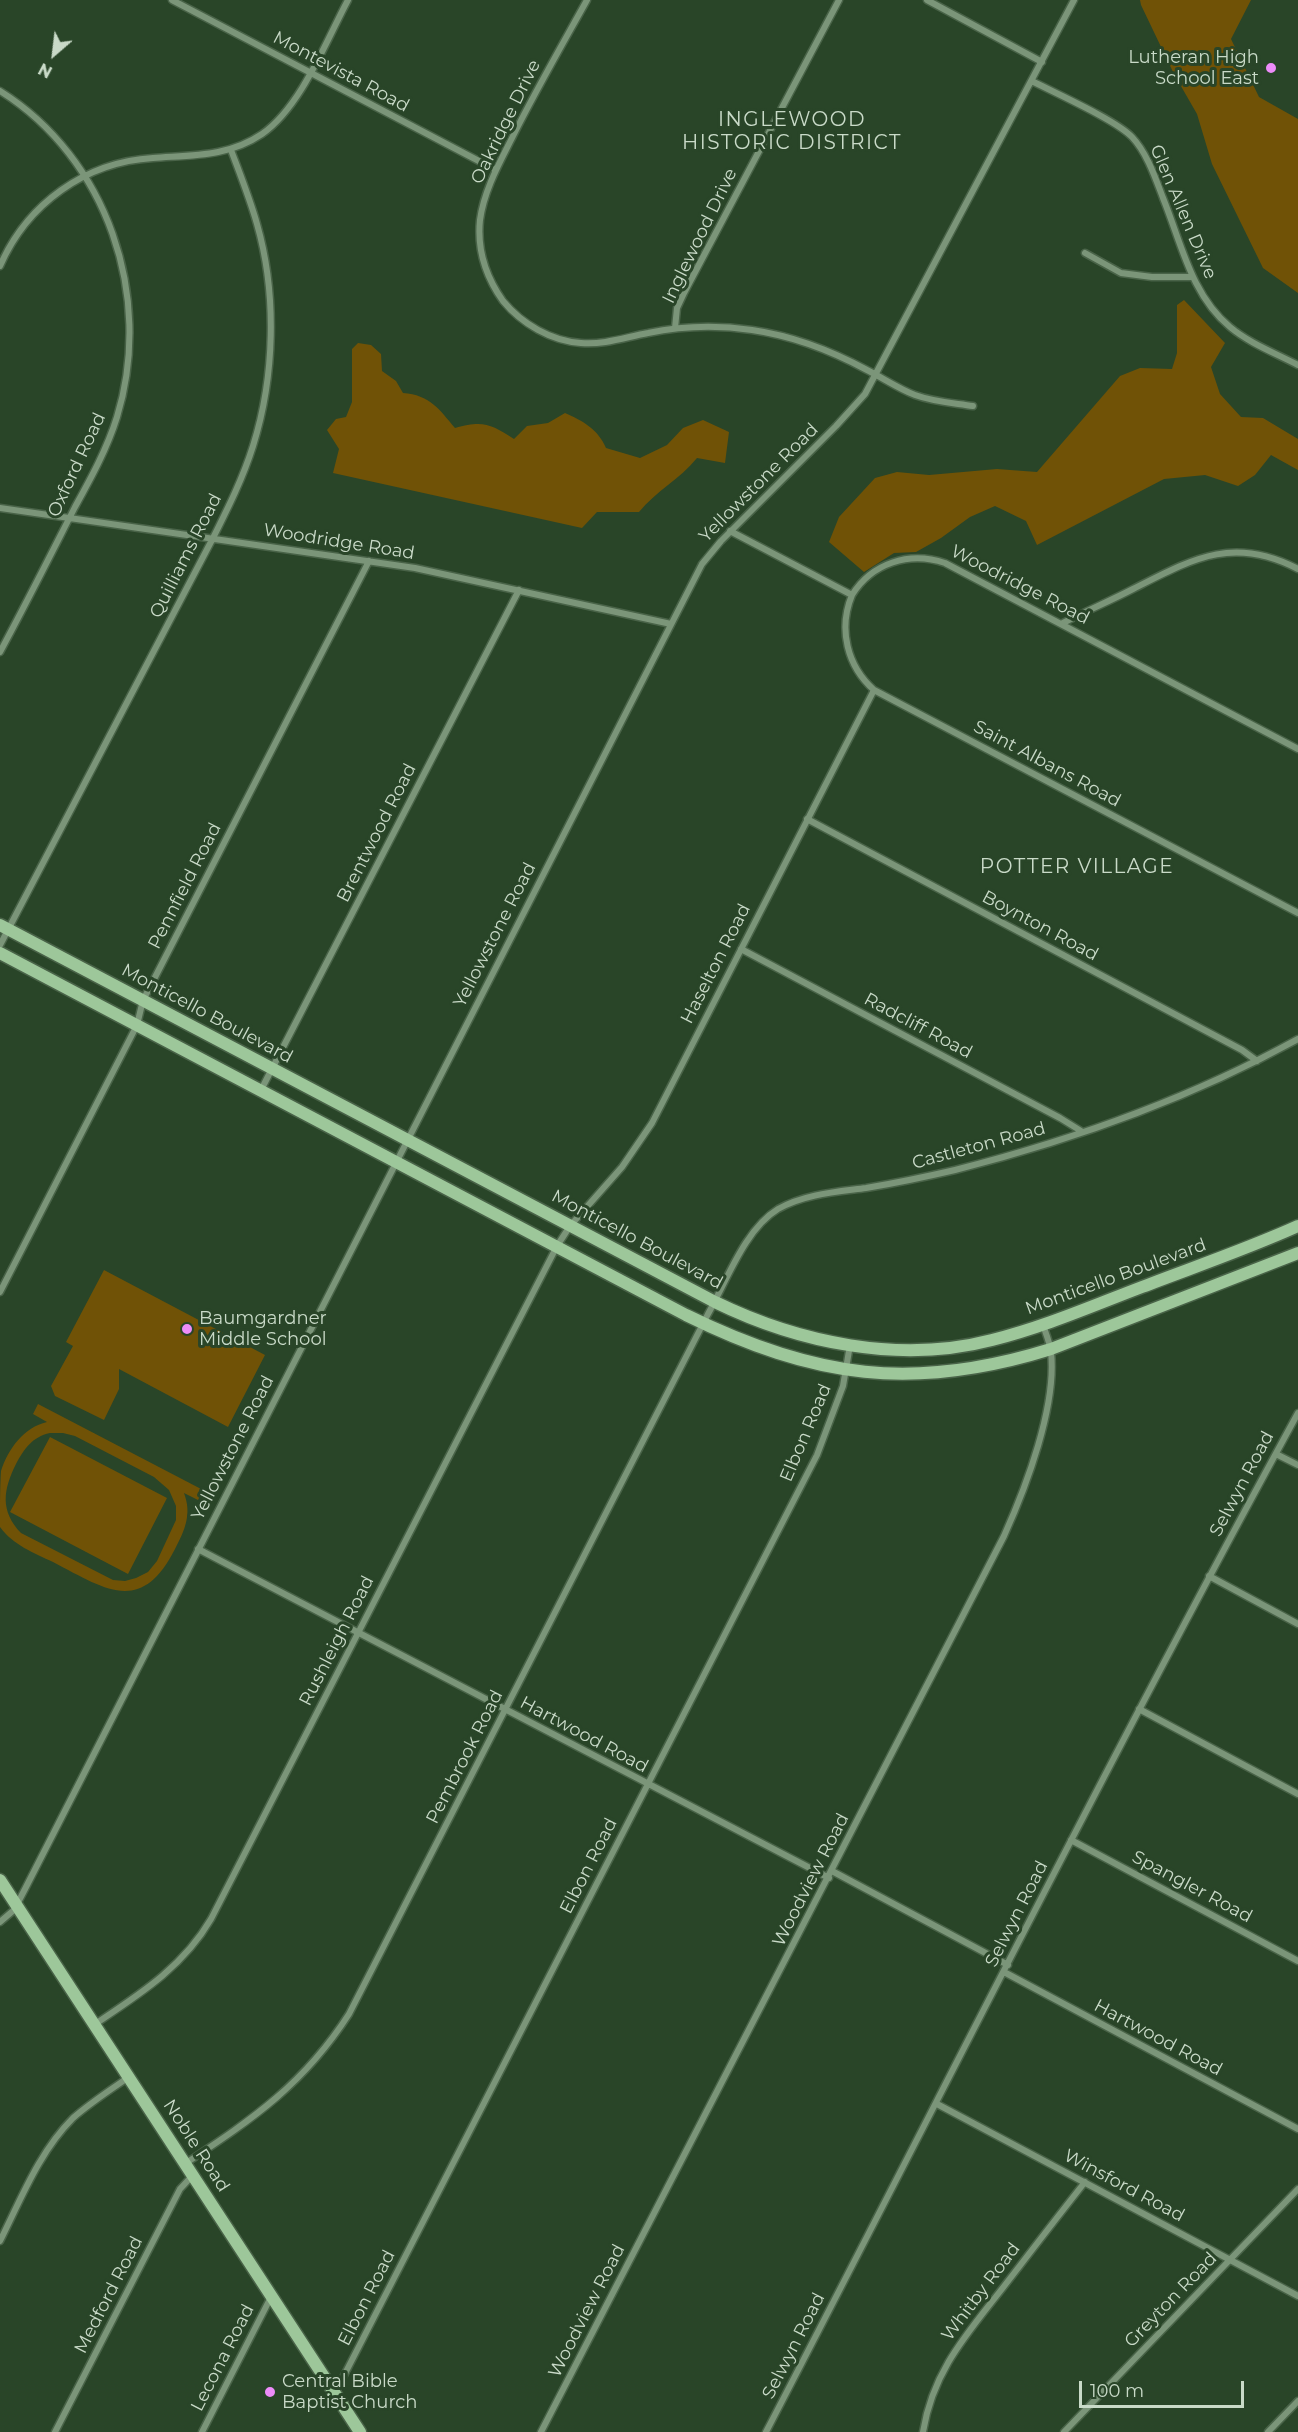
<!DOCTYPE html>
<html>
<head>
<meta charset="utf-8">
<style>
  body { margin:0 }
  #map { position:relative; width:1298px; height:2432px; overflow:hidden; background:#294528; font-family:Montserrat,sans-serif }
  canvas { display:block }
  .north { position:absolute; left:24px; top:24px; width:60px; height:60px; -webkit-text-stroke:4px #294528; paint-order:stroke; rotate:208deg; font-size:16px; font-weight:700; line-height:24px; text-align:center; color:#c9dac8 }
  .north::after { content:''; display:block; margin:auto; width:21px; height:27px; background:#c9dac8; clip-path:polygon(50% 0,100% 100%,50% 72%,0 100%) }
  .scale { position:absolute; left:1079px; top:2381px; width:165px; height:27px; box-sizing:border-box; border:3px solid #c9dac8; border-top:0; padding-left:8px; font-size:18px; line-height:21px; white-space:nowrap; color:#c9dac8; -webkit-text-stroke:4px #294528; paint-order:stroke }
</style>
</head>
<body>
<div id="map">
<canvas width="1298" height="2432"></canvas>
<div class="north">N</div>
<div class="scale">100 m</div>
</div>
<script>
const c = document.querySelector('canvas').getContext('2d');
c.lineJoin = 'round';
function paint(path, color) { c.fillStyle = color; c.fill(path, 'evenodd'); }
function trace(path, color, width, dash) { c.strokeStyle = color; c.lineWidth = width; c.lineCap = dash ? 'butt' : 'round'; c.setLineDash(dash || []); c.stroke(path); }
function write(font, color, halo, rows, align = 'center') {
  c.font = font + ' Montserrat,sans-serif'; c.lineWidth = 6; c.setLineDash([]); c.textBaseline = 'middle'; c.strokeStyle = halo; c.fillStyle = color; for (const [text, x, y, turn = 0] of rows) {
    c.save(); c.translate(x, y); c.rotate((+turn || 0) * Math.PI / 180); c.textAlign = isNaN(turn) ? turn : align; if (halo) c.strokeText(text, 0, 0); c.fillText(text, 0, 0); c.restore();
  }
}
const green = new Path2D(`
  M1140 0H1251L1231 39 1259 97 1298 119V293L1263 268 1212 164 1197 114 1174 74 1141 5Z
  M1184 300 1225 343 1211 367 1220 394 1241 417 1263 418 1298 439V470L1271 455 1255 475 1238 486 1205 475 1164 479 1037 545 1026 521 995 506 970 517 941 538 916 552 894 553 864 572 829 542 839 517 875 478 897 472 929 475 997 469 1037 472 1120 376 1140 368 1172 369 1177 353V305Z
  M358 343 371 345 381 354 382 371 396 381 403 393C430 395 439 409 455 428 483 420 491 424 514 439L527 426 548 423 565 413C583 421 598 429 606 448L640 458 667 445 683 428 703 420 729 432 725 463 697 458C679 480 657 490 639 512H597L582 528 333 473 339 449 327 430 336 419 346 417 352 402V349Z
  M104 1270 265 1355 228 1427 119 1369V1389L104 1420 55 1396 51 1386 73 1346 66 1342Z
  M38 1404 203 1490 198 1500 184 1493C192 1514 185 1530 175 1549 141 1616 105 1589 53 1562 34 1553 13 1545 0 1527 0 1512 0 1484 1 1471 8 1449 24 1427 47 1422L33 1414ZM50 1433H63L75 1436 154 1477 169 1490 176 1506V1520L157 1561 148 1572 136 1578 125 1581 113 1580 21 1533C0 1511 3 1490 16 1464 24 1449 32 1437 50 1433Z
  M50 1437 167 1498 128 1574 10 1512Z`);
const minor = new Path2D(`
  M172 0 496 170
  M587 0C562 45 536 90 513 136 500 162 484 190 480 220 477 249 486 277 503 301 522 324 551 341 581 343 604 345 626 337 648 333 682 326 717 325 752 330 794 336 830 350 867 370 883 378 899 389 915 395 934 402 954 403 973 406
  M927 0 1042 62
  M1032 81C1055 93 1116 120 1132 137 1147 153 1155 177 1163 198 1181 242 1191 295 1230 327 1249 343 1275 353 1298 365
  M0 91C107 158 154 296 117 417 107 449 91 478 75 507 50 556 26 604 0 652
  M1085 253 1121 273 1152 277H1192
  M0 266C27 204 85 162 153 158 192 155 228 157 262 134 301 107 326 41 348 0
  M675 328 677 308 684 293 839 0
  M0 508 415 568 671 624
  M730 531 852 595C872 563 909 551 945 563L1298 749
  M852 595C838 629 847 666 874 690L1298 913
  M1063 623C1086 611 1110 601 1133 589 1192 559 1233 535 1298 569
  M807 819 1242 1050 1257 1061
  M0 945 213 538C228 508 243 478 253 446 275 376 277 294 257 224 250 199 240 174 231 150
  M741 949 1060 1118 1081 1131
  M261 1090 519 590
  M0 1292 137 1025 143 1000 150 987 369 561
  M1276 1454 1298 1465
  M198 1549 829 1878
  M1209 1576 1298 1624
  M1139 1709 1298 1794
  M1071 1840 1298 1961
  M832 1871 1008 1965
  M0 1922 14 1910 25 1889 702 564 721 541 836 426 865 394 1074 0
  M1004 1972 1298 2129
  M95 2024C140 1994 183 1967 211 1919L557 1246 570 1226 622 1167 652 1123 874 690
  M937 2104 1298 2296
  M186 2163C254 2118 304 2084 349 2014L708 1314C727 1280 745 1229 778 1209 805 1194 836 1192 866 1188 896 1183 925 1177 955 1170 1073 1140 1191 1098 1298 1039
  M0 2241C21 2199 39 2152 73 2118 90 2103 110 2090 129 2077
  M335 2393 817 1455 843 1386 850 1345
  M55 2432 180 2189 193 2175
  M202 2432 271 2297
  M541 2432 1004 1536C1026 1487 1057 1406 1051 1352 1050 1343 1046 1334 1043 1325
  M766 2432C943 2092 1114 1749 1298 1413
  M923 2432C933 2370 968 2333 1005 2285 1032 2250 1058 2216 1085 2182
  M1064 2432 1298 2189
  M1268 2432 1298 2401`);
const secondary = new Path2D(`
  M0 925 715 1302C799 1343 900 1364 992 1340 1044 1327 1092 1306 1142 1287 1194 1267 1247 1249 1298 1226
  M0 953 686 1315C814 1378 913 1392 1051 1349L1298 1253
  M0 1880 360 2432`);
const markers = [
  [1271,68,6,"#ed8cf9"],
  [187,1329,6,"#ed8cf9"],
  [270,2392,6,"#ed8cf9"]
];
const poiNames = [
  ["Lutheran High",1259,58,"right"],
  ["School East",1259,79,"right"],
  ["Baumgardner",199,1319],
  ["Middle School",199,1340],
  ["Central Bible",282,2382],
  ["Baptist Church",282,2403]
];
const streetNames = [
  ["Montevista Road",341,72,28],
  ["Oakridge Drive",506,122,-64],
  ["Glen Allen Drive",1183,212,67],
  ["Inglewood Drive",700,236,-64],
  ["Oxford Road",77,465,-65],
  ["Yellowstone Road",759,483,-45],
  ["Woodridge Road",339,542,9],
  ["Quilliams Road",186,556,-63],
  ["Woodridge Road",1020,585,27],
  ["Saint Albans Road",1047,764,28],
  ["Brentwood Road",377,833,-63],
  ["Pennfield Road",185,886,-63],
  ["Boynton Road",1040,926,28],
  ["Yellowstone Road",495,935,-63],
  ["Haselton Road",716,964,-63],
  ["Monticello Boulevard",207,1014,28],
  ["Radcliff Road",918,1026,28],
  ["Castleton Road",979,1146,-15],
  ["Monticello Boulevard",637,1240,28],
  ["Monticello Boulevard",1116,1277,-20],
  ["Elbon Road",806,1433,-67],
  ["Yellowstone Road",233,1448,-63],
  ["Selwyn Road",1242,1484,-62],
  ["Rushleigh Road",337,1641,-63],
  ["Hartwood Road",584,1735,28],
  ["Pembrook Road",465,1757,-63],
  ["Elbon Road",589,1866,-63],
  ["Woodview Road",811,1880,-63],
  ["Spangler Road",1192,1887,28],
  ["Selwyn Road",1017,1914,-63],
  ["Hartwood Road",1158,2038,28],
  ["Noble Road",196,2146,57],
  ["Winsford Road",1124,2186,28],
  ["Whitby Road",981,2292,-53],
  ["Medford Road",109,2295,-63],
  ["Elbon Road",367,2298,-63],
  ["Greyton Road",1171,2300,-46],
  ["Woodview Road",587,2311,-63],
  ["Selwyn Road",794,2346,-63],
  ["Lecona Road",223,2358,-63]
];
const neighbourhoodNames = [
  ["INGLEWOOD",792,120],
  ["HISTORIC DISTRICT",792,143],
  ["POTTER VILLAGE",1077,867]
];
paint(green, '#705206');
trace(minor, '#496348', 9);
trace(secondary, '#496348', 15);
trace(minor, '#7b9579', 6);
trace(secondary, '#9dc79a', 12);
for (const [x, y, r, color] of markers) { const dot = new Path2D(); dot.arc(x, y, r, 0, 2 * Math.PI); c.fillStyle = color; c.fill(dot); trace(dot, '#294528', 2); }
write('18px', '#c9dac8', '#294528', poiNames, 'left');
write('18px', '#c9dac8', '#294528', streetNames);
c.letterSpacing = '1.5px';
write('20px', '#c9dac8', '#294528', neighbourhoodNames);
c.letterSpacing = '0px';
</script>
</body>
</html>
